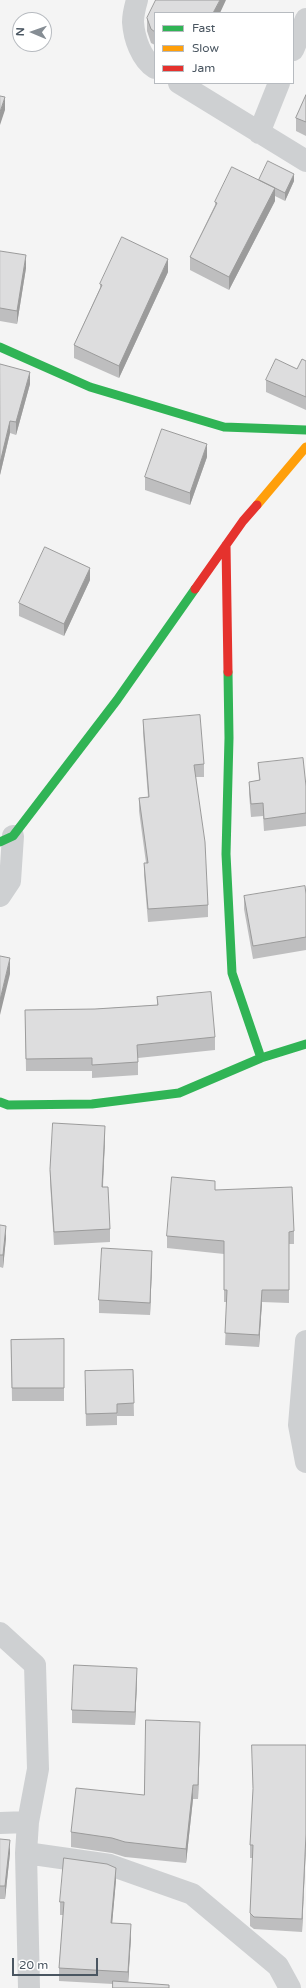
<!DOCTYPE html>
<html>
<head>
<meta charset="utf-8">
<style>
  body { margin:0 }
  #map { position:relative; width:306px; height:1988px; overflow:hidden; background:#f4f4f4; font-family:"Varela Round",sans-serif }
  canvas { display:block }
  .legend { position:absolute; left:154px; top:12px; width:140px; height:72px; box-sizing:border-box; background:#fff; border:1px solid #b7bbc0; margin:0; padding:5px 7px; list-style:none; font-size:12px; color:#4a5661 }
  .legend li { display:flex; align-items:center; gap:8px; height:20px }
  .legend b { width:20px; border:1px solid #b7bbc0 }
  .north { position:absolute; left:12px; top:12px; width:40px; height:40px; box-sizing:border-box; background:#fff; border:1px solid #b7bbc0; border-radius:50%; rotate:272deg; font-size:11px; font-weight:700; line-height:16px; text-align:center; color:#4a5661 }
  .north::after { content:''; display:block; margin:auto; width:14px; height:18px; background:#868d94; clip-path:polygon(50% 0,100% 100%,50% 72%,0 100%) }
  .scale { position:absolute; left:12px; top:1958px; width:86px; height:18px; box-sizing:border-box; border:2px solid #4a5661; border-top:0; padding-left:5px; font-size:12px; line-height:14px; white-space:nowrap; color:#4a5661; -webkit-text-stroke:3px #fff; paint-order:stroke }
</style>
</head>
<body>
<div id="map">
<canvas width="306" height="1988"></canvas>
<ul class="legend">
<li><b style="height:5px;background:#30b455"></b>Fast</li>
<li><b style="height:5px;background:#ff9f0a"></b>Slow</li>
<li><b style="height:5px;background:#e5322d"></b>Jam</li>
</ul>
<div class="north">N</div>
<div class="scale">20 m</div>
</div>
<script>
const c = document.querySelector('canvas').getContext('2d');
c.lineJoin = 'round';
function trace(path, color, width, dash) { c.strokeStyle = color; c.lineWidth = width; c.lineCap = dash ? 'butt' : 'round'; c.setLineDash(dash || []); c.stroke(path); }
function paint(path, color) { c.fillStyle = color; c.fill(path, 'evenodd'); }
const street = new Path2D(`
  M137 0C135 7 133 15 133 22 134 38 141 59 155 68
  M293 50 306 19
  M179 83 306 161
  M259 133 279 83
  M0 896 10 881 13 836
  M306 1341 299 1425 306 1462
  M0 1633 35 1665 38 1769 28 1822
  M0 1823 28 1822 26 1853 29 1988
  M26 1853 110 1865 192 1894 278 1966 290 1988`);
const fast = new Path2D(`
  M0 347 90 387 224 427 306 430
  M228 672 229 738 226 854 232 973 261 1058
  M0 842 13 836 117 700 195 589
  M0 1102 8 1105 92 1104 179 1093 261 1058 306 1044`);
const slow = new Path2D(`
  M257 505 306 447`);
const jam = new Path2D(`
  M226 545 228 672
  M195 589 243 521 257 505`);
const wall = new Path2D(`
  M155 13V45L151 43 147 31V18Z
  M306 95V136L296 131V118Z
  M259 180 294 181 285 201 275 196V201L229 290 190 270V257L215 205V202Z
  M0 251 26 268 17 324 0 321Z
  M168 272 119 378 74 358V345L100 288V284Z
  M306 361V410L266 392V380L297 369Z
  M0 364 30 384 16 435 10 433 0 475Z
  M207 457 190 505 145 490V477Z
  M90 580 64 636 19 616V603Z
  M143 720 204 764V777H196L208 905V917L148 922 144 875V863H146L139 811V798L148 797 143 733Z
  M258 763 306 786V826L264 831 263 816 251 817 249 794V782L259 780Z
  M306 894V950L253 959 244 909V896Z
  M157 997 215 1037V1050L138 1058V1075L92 1078V1071H26L25 1010 95 1009 157 1005Z
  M105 1139 103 1187 110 1229V1242L54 1245 50 1182V1170Z
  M215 1190 294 1231V1244H289V1303L262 1302 259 1347 225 1345 227 1302H224V1254L167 1248V1236Z
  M0 1225 6 1238 3 1268 0 1267Z
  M152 1264 150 1315 99 1313V1300Z
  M64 1339V1401H12L11 1340Z
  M133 1370 134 1416H117V1425L86 1426 85 1384Z
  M137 1681 135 1725 72 1723V1710Z
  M200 1737 198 1799H193L186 1863 125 1857 112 1853 71 1847V1832L144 1795Z
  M306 1745 302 1932 254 1929 250 1926V1913L253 1858H250V1845Z
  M0 1839 10 1853 5 1899H0Z
  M116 1880 112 1923 131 1937 128 1982 113 1984 59 1981V1968L63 1915H60V1902Z`);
const shadedWall = new Path2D(`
  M220 0H226L220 13H213Z
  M5 97V110L0 125V112Z
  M294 174V181L285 201V193Z
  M275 188V201L229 290V277Z
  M26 255V268L17 324V311Z
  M168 259V272L119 378V366Z
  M30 372V384L16 435V422Z
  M10 421V433L0 475V463Z
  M207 444V457L190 505V493Z
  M90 568V580L64 636V624Z
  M10 958V974L0 1015V1000Z
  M105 1126V1139L102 1200V1187Z
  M6 1226V1238L3 1268V1255Z
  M152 1251V1264L150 1315V1303Z
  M262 1290V1302L259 1347V1335Z
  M137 1668V1681L135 1725V1712Z
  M200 1722V1737L198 1799V1785Z
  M193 1785V1799L186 1863V1849Z
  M306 1834V1846L302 1932V1919Z
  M10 1840V1853L5 1899V1886Z
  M116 1868V1880L111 1936V1923Z
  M131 1924V1937L128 1985V1972Z`);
const building = new Path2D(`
  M156 0H220L213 13H155V32L151 29 147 18Z
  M306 95V122L296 118Z
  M0 96 5 97 0 112Z
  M268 161 294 174 285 193 259 180Z
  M232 167 275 188 229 277 190 257 217 203 215 202Z
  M122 237 168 259 119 366 74 345 102 285 100 284Z
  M0 251 26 255 17 311 0 308Z
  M276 359 297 369 302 359 306 361V397L266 380Z
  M0 364 30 372 16 422 10 421 0 463Z
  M162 429 207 444 190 493 145 477Z
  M45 547 90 568 64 624 19 603Z
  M200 715 204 764 194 765 205 842 208 905 148 909 144 863H148L139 798 149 797 143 720Z
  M303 758 306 786V813L264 819 263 803 251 804 249 782 260 780 258 763Z
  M305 886 306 894V937L253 946 244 896Z
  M0 956 10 958 0 1000Z
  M211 992 215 1037 137 1045 138 1062 92 1065V1058L26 1059 25 1010 95 1009 158 1005 157 997Z
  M53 1123 105 1126 102 1187H108L110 1229 54 1232 50 1170Z
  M172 1177 215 1181V1190L292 1187 294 1231 289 1232V1290H262L259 1335 225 1333 227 1290H224V1241L167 1236Z
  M0 1225 6 1226 3 1255H0Z
  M102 1248 152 1251 150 1303 99 1300Z
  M64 1339V1388H12L11 1340Z
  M133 1370 134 1403 117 1404V1413L86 1414 85 1371Z
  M74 1665 137 1668 135 1712 72 1710Z
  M146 1720 200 1722 198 1785H193L186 1849 125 1842 112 1838 71 1832 76 1788 144 1795Z
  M252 1745H306V1834L302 1919 254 1917 250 1913 253 1845H250L253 1789Z
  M0 1839 10 1840 5 1886H0Z
  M64 1858 107 1864 116 1868 111 1923 131 1924 128 1972 59 1968 64 1902H60Z
  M113 1981 169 1985V1988H113Z`);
trace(street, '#ced0d2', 22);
trace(fast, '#30b455', 9);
trace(slow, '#ff9f0a', 9);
trace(jam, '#e5322d', 9);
paint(wall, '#bebebf');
paint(shadedWall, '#9b9b9b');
paint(building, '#ddddde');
trace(building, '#9b9b9b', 1);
</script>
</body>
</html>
